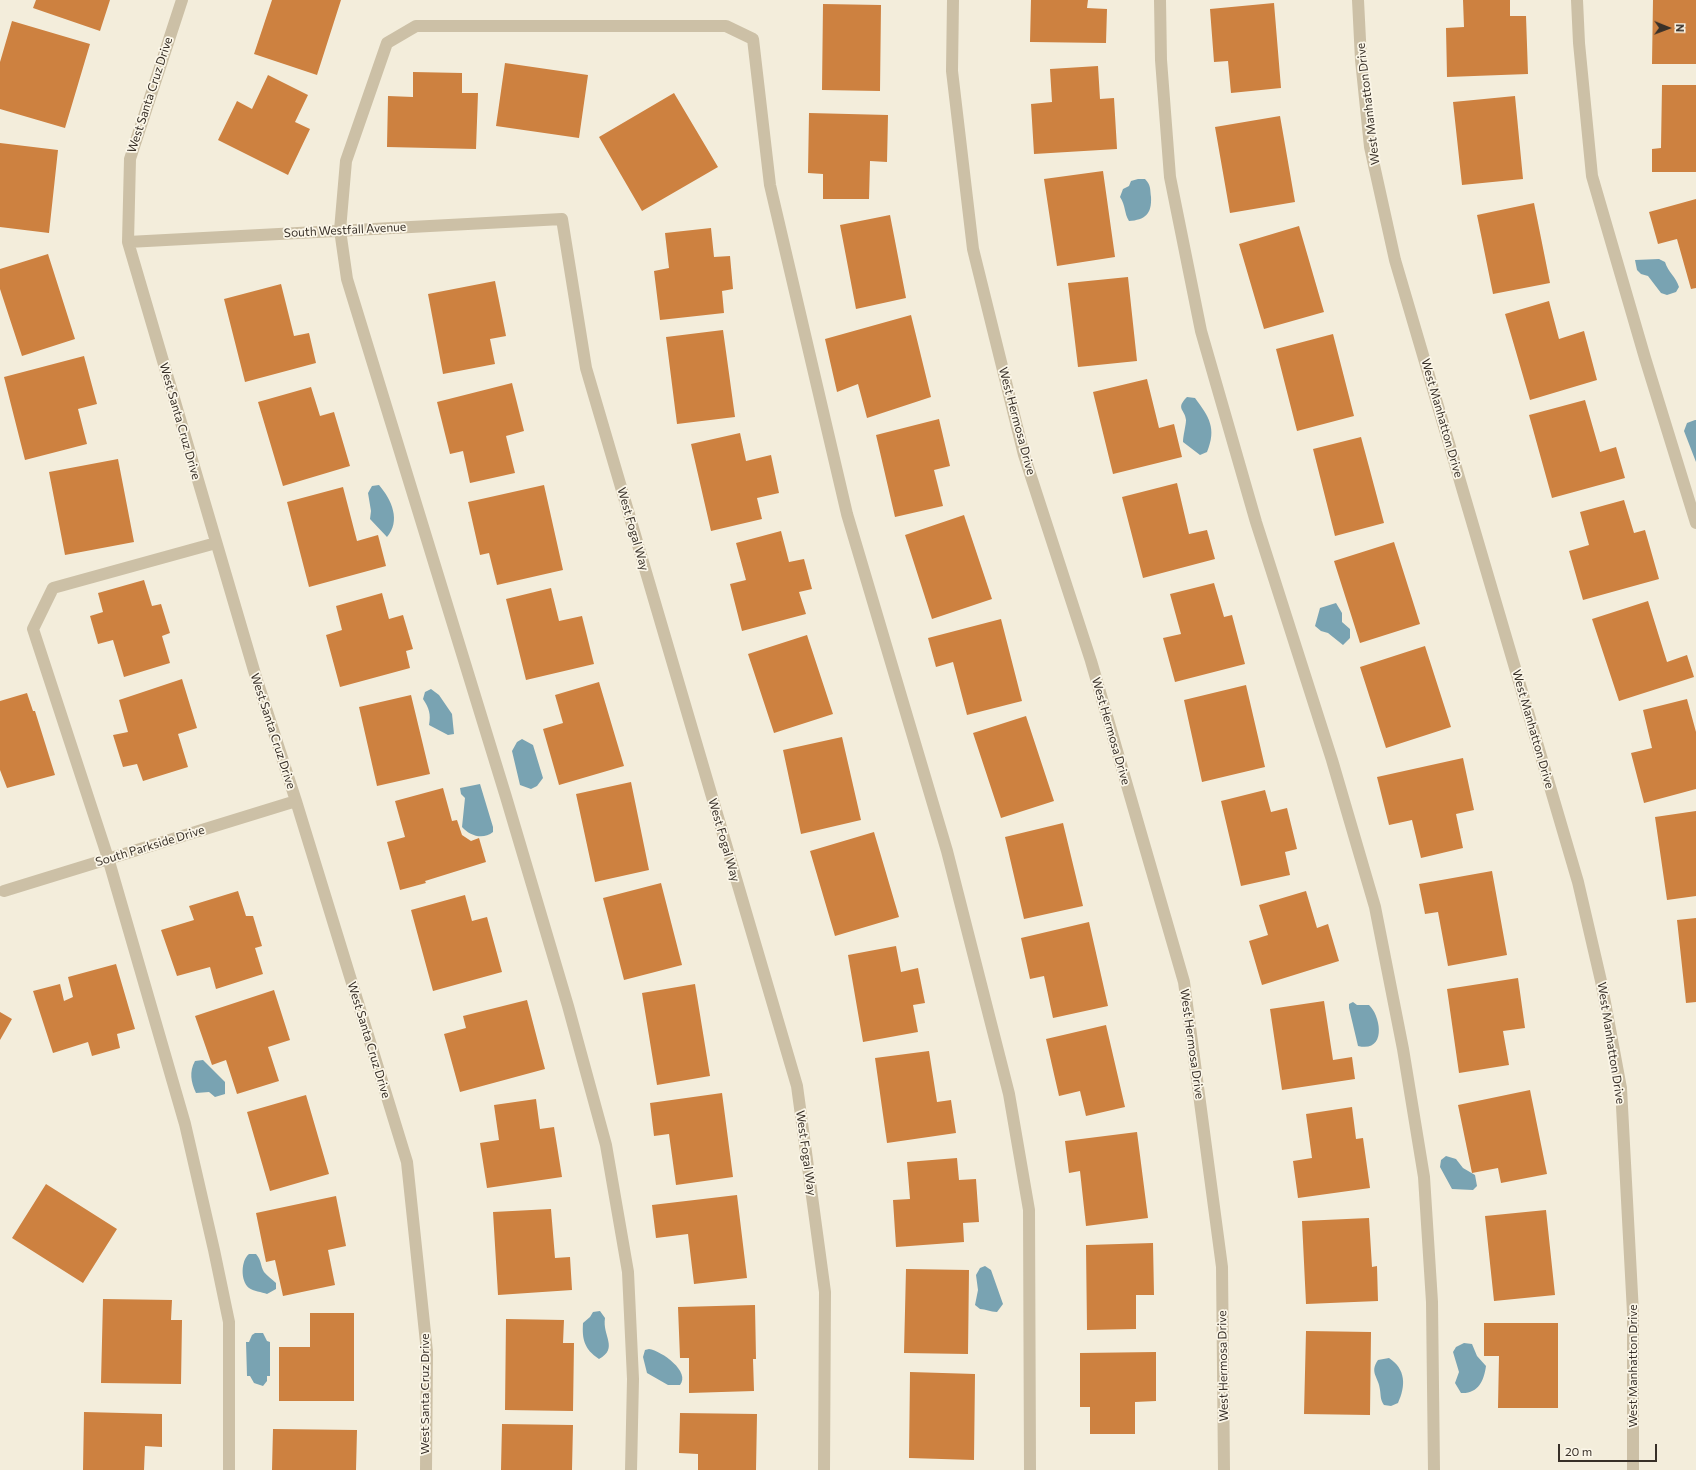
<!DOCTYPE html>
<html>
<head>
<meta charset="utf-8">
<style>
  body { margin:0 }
  #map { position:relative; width:1696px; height:1470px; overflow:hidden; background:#f3eddb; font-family:Commissioner,sans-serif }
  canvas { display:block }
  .north { position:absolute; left:1648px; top:8px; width:40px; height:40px; -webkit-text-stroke:3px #fbf6e8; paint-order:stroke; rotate:91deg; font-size:11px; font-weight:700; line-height:16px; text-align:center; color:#383028 }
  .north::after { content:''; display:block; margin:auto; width:14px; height:18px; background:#383028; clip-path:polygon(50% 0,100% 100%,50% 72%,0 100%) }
  .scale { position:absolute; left:1558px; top:1444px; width:99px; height:18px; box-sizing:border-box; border:2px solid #383028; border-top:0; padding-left:5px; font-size:12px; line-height:14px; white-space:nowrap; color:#383028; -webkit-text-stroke:3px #fbf6e8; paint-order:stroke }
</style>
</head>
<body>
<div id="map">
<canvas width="1696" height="1470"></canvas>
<div class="north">N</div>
<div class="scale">20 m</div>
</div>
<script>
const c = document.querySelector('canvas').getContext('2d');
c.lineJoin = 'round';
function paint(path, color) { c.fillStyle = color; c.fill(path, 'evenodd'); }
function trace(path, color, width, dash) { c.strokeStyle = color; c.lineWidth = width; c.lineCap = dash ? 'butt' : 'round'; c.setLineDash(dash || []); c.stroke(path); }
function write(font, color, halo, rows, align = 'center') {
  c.font = font + ' Commissioner,sans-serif'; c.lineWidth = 3.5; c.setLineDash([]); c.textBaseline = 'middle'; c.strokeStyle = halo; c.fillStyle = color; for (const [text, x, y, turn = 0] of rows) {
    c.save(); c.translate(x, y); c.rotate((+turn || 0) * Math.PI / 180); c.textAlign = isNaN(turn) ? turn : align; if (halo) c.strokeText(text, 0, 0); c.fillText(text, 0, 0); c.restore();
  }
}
const water = new Path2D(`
  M1138 179H1145C1151 185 1150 189 1151 197 1152 214 1145 220 1129 221 1124 213 1126 206 1120 197L1123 189 1129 186 1131 181Z
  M1659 259 1665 262C1668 272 1676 277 1679 287L1676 292 1667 295 1661 293 1648 276 1641 274 1637 270 1635 260Z
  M1187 397 1195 398C1209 417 1217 428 1207 452L1200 455 1183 442C1183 436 1186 425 1186 420 1185 409 1175 409 1187 397Z
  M1695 420H1696V462L1684 431 1687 423Z
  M379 485C392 500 401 521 387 537L370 519 371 511 368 493 372 486Z
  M1336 603 1342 613V622L1350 629V638L1343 645 1328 633 1321 631 1315 626 1320 608Z
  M431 689 439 695 452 714 454 734 448 735 429 725C431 714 429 708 423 699L425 692Z
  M522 739 533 745 543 778 537 786 531 789 520 785 512 751 517 742Z
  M480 784 493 827V832C483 840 470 836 462 827L465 798 461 794 460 788Z
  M1353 1002 1357 1005H1369C1381 1016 1387 1053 1358 1046L1349 1008V1004Z
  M203 1060 225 1082V1094L215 1097 209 1092 196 1093C191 1082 189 1072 195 1061Z
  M1446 1156 1456 1159 1463 1168 1475 1175 1477 1186 1473 1190 1452 1189 1440 1167 1441 1160Z
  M249 1254H256C262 1261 260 1265 264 1272 267 1276 272 1279 276 1283V1289L267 1294C262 1292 253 1291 249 1288 240 1281 241 1260 249 1254Z
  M985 1266 991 1270 1003 1304 997 1312C990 1312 986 1309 980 1309L975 1305 978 1290 976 1275 980 1268Z
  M600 1311 605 1318C602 1336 619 1348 599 1359 584 1349 582 1339 583 1323L590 1317 593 1312Z
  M255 1333H263L267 1341 270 1342V1376H267V1381L263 1386 254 1383 250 1376H247L246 1342H249L252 1335Z
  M1464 1343 1472 1344 1477 1356 1486 1366C1484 1381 1478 1394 1461 1393L1455 1383 1459 1372 1453 1352 1456 1347Z
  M649 1349C662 1351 691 1372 680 1385H668L647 1373 643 1357 645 1350Z
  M1389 1358C1406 1369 1406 1386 1398 1403L1391 1406 1384 1405C1380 1399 1381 1396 1380 1390 1379 1377 1369 1373 1378 1360Z`);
const building = new Path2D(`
  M36 0H110L100 31 33 8Z
  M272 0H341L317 75 254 54Z
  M1031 0H1088L1087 8 1107 9 1106 43 1030 42Z
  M1463 0H1510V16H1526L1528 74 1447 77 1446 28 1464 27Z
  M1653 0H1696V64H1652Z
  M1274 3 1281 88 1231 93 1228 61 1214 62 1210 9Z
  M823 4 881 5 880 91 822 90Z
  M12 21 90 44 65 128 0 109V62Z
  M505 63 588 75 579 138 496 126Z
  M1098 66 1100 99 1114 98 1117 149 1034 154 1031 104 1052 102 1050 69Z
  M413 72 462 73V93H478L476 149 387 147 388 96 413 97Z
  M268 75 308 95 295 122 310 129 288 175 218 140 237 101 252 109Z
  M1662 85H1696V172H1652V149L1661 148Z
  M674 93 718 167 642 211 599 137Z
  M1515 96 1523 179 1462 185 1453 102Z
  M809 113 888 115 887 162 870 161 869 199H823V174L808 173Z
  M1280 116 1295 202 1230 213 1215 127Z
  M0 143 58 150 49 233 0 227Z
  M1103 171 1115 257 1057 266 1044 179Z
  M1696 199V288L1691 289 1677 239 1658 244 1649 212Z
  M1534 203 1550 283 1493 294 1477 215Z
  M890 215 906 298 856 309 840 225Z
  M1299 226 1324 312 1264 329 1239 244Z
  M711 228 714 257 730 256 733 289 722 291 724 313 660 320 654 271 669 268 665 233Z
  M48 254 75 339 22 356 0 289V269Z
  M1128 277 1137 361 1078 367 1068 283Z
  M495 281 506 336 490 339 495 364 443 374 428 294Z
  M281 284 294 336 309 333 316 363 245 382 224 299Z
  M1549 301 1559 339 1584 331 1597 380 1530 400 1505 314Z
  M911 315 931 397 867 418 858 384 837 392 825 339Z
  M723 330 735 417 677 424 666 337Z
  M1333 334 1354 416 1297 431 1276 349Z
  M84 356 97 404 78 409 87 444 25 460 4 377Z
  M1147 379 1159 428 1174 424 1182 457 1113 474 1093 392Z
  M512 383 524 431 506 436 515 473 470 483 463 451 450 454 437 402Z
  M311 387 320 416 334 412 350 466 283 486 258 402Z
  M1585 400 1600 452 1616 447 1625 478 1552 498 1529 415Z
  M939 419 950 466 934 470 943 506 895 517 876 435Z
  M740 433 746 461 771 455 779 493 757 498 762 519 711 531 691 444Z
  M1361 437 1384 523 1335 536 1313 449Z
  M118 459 134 542 65 555 49 472Z
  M1177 483 1189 534 1207 530 1215 559 1143 578 1122 497Z
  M544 485 563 570 497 585 489 553 480 555 468 502Z
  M343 487 357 541 378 535 386 566 309 587 287 502Z
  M1624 500 1634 533 1645 530 1659 579 1583 600 1569 551 1589 545 1580 512Z
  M964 515 992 599 932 619 905 535Z
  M781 531 789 562 804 559 812 589 799 592 806 614 742 631 730 584 746 580 736 543Z
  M1394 542 1420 624 1360 643 1334 561Z
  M144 580 152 606 161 604 170 633 162 636 170 663 124 677 113 640 98 644 90 616 103 612 98 593Z
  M1214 583 1224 617 1232 615 1245 664 1175 682 1163 638 1181 634 1170 594Z
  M551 588 559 621 582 616 594 664 526 680 506 599Z
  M382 593 389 619 403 615 413 649 406 651 410 668 340 687 326 635 342 630 336 606Z
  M1648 601 1667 662 1687 655 1694 677 1619 701 1592 619Z
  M1001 619 1022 701 967 715 953 662 936 667 928 638Z
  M807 635 833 714 774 733 748 654Z
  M1425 646 1451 727 1386 748 1360 667Z
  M182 679 197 728 178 734 188 767 143 781 137 764 123 767 113 735 128 732 119 700Z
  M599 682 624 766 559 785 543 729 563 723 555 695Z
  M1246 685 1265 767 1202 782 1184 700Z
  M27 693 33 711H35L55 775 7 788 0 770V701Z
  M411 695 430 774 377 786 359 707Z
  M1687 699 1696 732V789L1644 803 1631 753 1652 748 1643 710Z
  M1026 716 1054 801 1001 818 973 733Z
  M842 737 861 820 801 834 783 750Z
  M1463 758 1474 810 1456 814 1463 848 1421 858 1412 820 1389 825 1377 777Z
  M631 782 649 870 595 882 576 794Z
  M443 788 452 821 457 820 462 835 471 841 479 838 486 862 425 881 426 883 400 890 387 842 405 837 395 801Z
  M1265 790 1271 812 1287 808 1297 849 1285 852 1290 875 1241 886 1221 801Z
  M1696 811V896L1667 900 1655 817Z
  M1063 823 1083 906 1024 919 1005 837Z
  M874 832 899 917 835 936 810 851Z
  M1492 871 1507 955 1448 966 1438 912 1425 914 1419 884Z
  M661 883 682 965 624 980 603 898Z
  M238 891 246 916H253L262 946 255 948 263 974 216 989 210 967 177 976 161 930 194 920 189 906Z
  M1306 891 1317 928 1328 924 1339 961 1262 985 1249 941 1268 935 1259 905Z
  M465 895 472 921 487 917 502 972 433 991 411 910Z
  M1696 918V1002L1686 1003 1677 920Z
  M1089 922 1108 1006 1053 1018 1044 976 1030 979 1021 938Z
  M896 946 901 972 918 968 925 1003 913 1005 918 1032 863 1042 848 955Z
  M116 964 135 1029 117 1034 120 1048 92 1056 88 1042 53 1053 33 991 60 984 64 1001 73 997 68 977Z
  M1518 978 1525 1028 1503 1031 1509 1065 1459 1073 1447 989Z
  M695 984 710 1076 657 1085 642 993Z
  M274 990 290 1040 268 1047 279 1081 237 1094 226 1060 212 1065 195 1016Z
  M527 1000 545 1069 460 1092 444 1034 466 1028 463 1016Z
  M1324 1001 1333 1060 1352 1057 1355 1079 1282 1090 1270 1009Z
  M0 1012 12 1019 0 1040Z
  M1106 1025 1125 1107 1086 1116 1080 1091 1059 1096 1046 1039Z
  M929 1051 937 1102 951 1100 956 1133 887 1143 875 1058Z
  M1530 1090 1547 1174 1501 1183 1498 1168 1472 1173 1458 1105Z
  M722 1093 733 1177 676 1185 669 1134 654 1136 650 1103Z
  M306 1095 329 1174 270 1191 247 1112Z
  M536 1099 540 1129 554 1127 562 1177 487 1188 480 1143 499 1140 494 1105Z
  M1352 1107 1356 1139 1363 1138 1370 1188 1298 1198 1293 1161 1312 1158 1306 1114Z
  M1137 1132 1148 1218 1086 1226 1080 1171 1069 1173 1065 1141Z
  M957 1158 959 1180 976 1179 979 1222 963 1223 964 1242 896 1247 893 1200 910 1199 907 1162Z
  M46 1184 117 1229 83 1283 12 1238Z
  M737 1195 747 1278 694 1284 688 1234 656 1238 652 1205Z
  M336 1196 346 1246 328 1250 335 1285 283 1296 275 1260 266 1262 256 1213Z
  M551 1209 555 1258 570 1257 572 1290 498 1295 493 1212Z
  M1546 1210 1555 1295 1494 1301 1485 1216Z
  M1369 1218 1372 1267 1377 1266 1378 1301 1306 1304 1302 1221Z
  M1153 1243 1154 1295H1136V1329L1087 1330 1086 1245Z
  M906 1269 969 1270 968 1354 904 1353Z
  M103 1299 172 1300 171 1320H182L181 1384 101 1383Z
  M755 1305 756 1359H753L754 1391 689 1393V1358H680L678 1307Z
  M310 1313H354V1401H279V1347H310Z
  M506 1319 564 1320 563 1343H574L573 1411 505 1410Z
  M1484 1323H1558V1408H1498L1499 1356H1484Z
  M1306 1331 1371 1332 1370 1415 1304 1414Z
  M1156 1352V1401L1135 1402V1434H1090V1407H1080V1353Z
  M910 1372 975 1374 974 1460 909 1458Z
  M84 1412 162 1414V1447L145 1446 144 1470H83Z
  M680 1413 757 1414 756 1470H698V1454L679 1453Z
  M502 1424 573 1425 572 1470H501Z
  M273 1429 357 1430 356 1470H272Z`);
const minor = new Path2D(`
  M182 0 130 159 128 242 255 674 296 801 407 1162 427 1352 426 1470
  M953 0 952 71 973 249 1024 455 1091 661 1184 982 1222 1267 1224 1470
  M1160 0 1161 60 1170 177 1201 331 1256 522 1332 760 1375 907 1403 1049 1424 1177 1432 1302 1434 1470
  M1358 0 1361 60 1370 147 1395 260 1578 882 1601 981 1621 1088 1633 1313V1470
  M1577 0 1579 43 1592 176 1645 358 1696 523
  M128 242 562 219 586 368 797 1086 825 1292 824 1470
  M216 543 53 588 33 629 108 858 185 1124 214 1250 229 1322V1470
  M4 891 296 801
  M631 1470 633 1379 628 1272 606 1145 568 1006 506 797 347 279 340 230 346 161 387 43 416 26H726L753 39 770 185 847 514 947 851 1009 1094 1029 1210 1030 1470`);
const streetNames = [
  ["West Santa Cruz Drive",150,95,-72],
  ["West Manhatton Drive",1368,104,-97],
  ["South Westfall Avenue",345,230,-3],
  ["West Manhatton Drive",1442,418,74],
  ["West Santa Cruz Drive",180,421,74],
  ["West Hermosa Drive",1017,421,75],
  ["West Fogal Way",633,529,74],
  ["West Manhatton Drive",1533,729,74],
  ["West Santa Cruz Drive",273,731,72],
  ["West Hermosa Drive",1111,731,74],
  ["West Fogal Way",724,840,74],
  ["South Parkside Drive",150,846,-17],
  ["West Santa Cruz Drive",369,1040,73],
  ["West Manhatton Drive",1611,1043,81],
  ["West Hermosa Drive",1192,1044,82],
  ["West Fogal Way",806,1153,82],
  ["West Hermosa Drive",1223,1366,-91],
  ["West Manhatton Drive",1633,1366,-90],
  ["West Santa Cruz Drive",425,1394,-90]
];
paint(water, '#79a3b2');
paint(building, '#cd8140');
trace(minor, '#ccc0a6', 12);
write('12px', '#383028', '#fbf6e8', streetNames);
</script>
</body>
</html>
